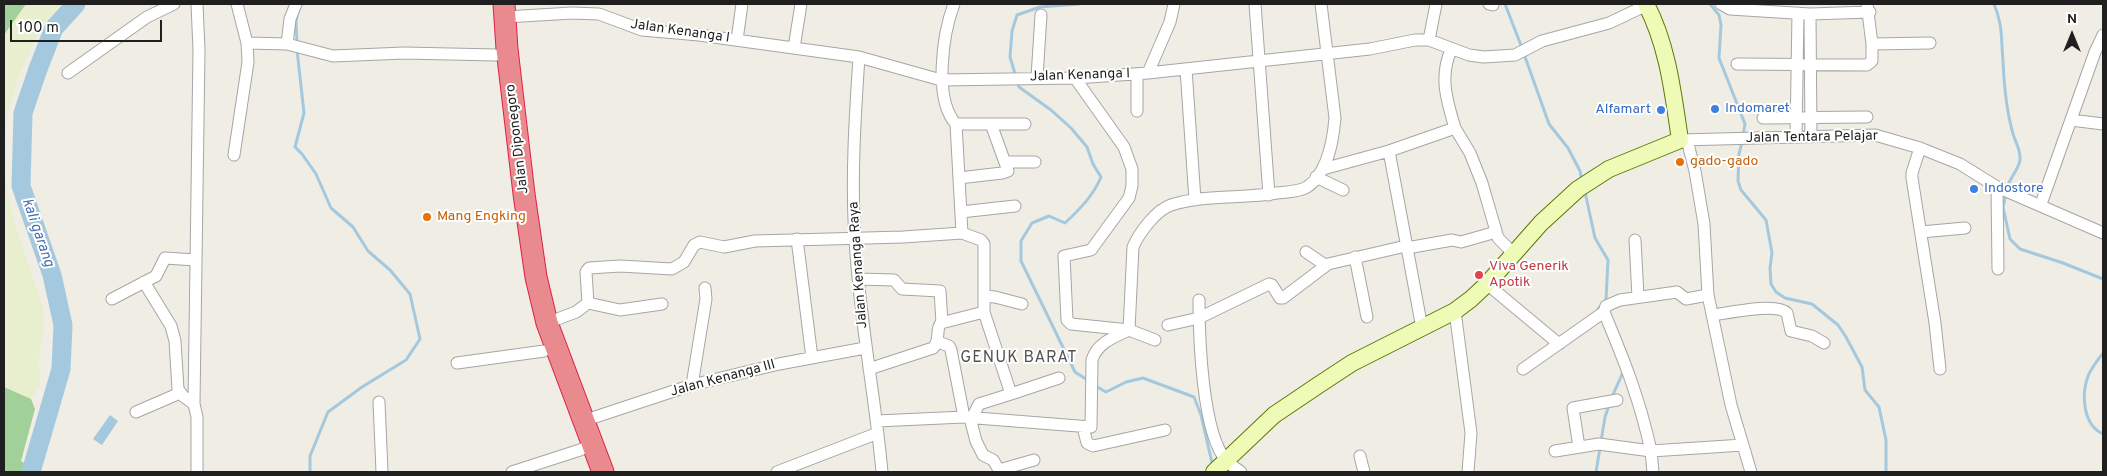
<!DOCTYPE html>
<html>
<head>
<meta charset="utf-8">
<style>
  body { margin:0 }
  #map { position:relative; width:2107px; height:476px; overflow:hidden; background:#f0ede4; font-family:Overpass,sans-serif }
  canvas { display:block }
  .frame { position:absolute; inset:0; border:5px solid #1f1f1f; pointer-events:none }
  .north { position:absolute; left:2047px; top:10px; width:50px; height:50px; -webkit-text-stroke:4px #fff; paint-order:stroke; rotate:0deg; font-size:14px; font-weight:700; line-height:20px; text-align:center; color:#1f1f1f }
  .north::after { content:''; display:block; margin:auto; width:18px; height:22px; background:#1f1f1f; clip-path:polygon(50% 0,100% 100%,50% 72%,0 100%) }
  .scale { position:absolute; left:10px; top:20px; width:152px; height:22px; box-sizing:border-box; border:2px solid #1f1f1f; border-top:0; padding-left:6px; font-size:15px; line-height:18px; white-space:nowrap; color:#1f1f1f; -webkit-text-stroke:4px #fff; paint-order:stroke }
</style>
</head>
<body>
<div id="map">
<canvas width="2107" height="476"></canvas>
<div class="frame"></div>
<div class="north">N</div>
<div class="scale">100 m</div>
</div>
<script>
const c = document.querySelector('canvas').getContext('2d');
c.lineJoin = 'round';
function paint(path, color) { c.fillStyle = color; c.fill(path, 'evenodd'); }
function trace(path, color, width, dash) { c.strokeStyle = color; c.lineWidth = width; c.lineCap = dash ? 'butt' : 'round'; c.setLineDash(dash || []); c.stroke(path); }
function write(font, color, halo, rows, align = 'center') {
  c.font = font + ' Overpass,sans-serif'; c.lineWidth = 4; c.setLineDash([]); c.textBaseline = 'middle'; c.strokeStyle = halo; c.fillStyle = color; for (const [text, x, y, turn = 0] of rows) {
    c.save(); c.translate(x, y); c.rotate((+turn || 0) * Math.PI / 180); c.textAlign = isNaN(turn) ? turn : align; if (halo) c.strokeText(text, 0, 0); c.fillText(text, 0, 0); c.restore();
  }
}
const farmland = new Path2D(`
  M26 4H62L44 23 39 31 17 80 6 120 4 160V35Z
  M4 177 15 224 44 311V329L39 357 40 385 31 399 4 387Z`);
const forest = new Path2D(`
  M4 4H26L4 35Z
  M4 387 31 399 35 409 21 461 39 472H4Z`);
const water = new Path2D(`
  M110 415 118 421 102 445 93 439Z`);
const stream = new Path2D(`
  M1079 4 1040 7 1017 15 1012 31 1010 57 1019 87 1051 110 1071 128 1087 147 1093 164 1101 177C1093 196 1080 209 1065 223L1049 216 1032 223 1021 241V261L1075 372 1089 381
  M1505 4 1522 48
  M1710 4 1719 15 1721 25 1719 58 1745 124 1743 135
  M1994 4C2003 25 2001 39 2003 61 2004 84 2006 108 2012 130 2014 141 2021 148 2020 160 2018 171 2010 177 2007 188
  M297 44 296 21 297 16
  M297 50 304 113 295 147 302 154 316 174 331 208 353 227 368 251 390 270 410 294 420 339 406 360 362 387 328 412 310 456V472
  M1524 54 1549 124 1568 148 1580 171 1582 181
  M1742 142 1739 154 1738 181 1741 190 1766 220 1772 253 1770 268 1771 284 1776 292 1785 298 1812 304 1838 325 1846 337 1862 367 1865 390 1879 407 1886 440V472
  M1585 192 1595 238 1608 260 1606 300 1598 309 1599 312
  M2006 194 2003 207 2010 239 2020 249 2063 263 2103 279
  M2103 353C2098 360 2092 367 2088 376 2081 395 2083 425 2103 434
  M1094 385 1106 392 1126 382 1143 378 1194 397 1201 415 1213 467
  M1611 399 1624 370
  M1596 472 1605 417 1609 405`);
const river = new Path2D(`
  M31 472 61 369 63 325 52 275 21 186 23 113 38 69 54 28 76 4`);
const street = new Path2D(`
  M197 4 199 50 194 404 197 417V472
  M296 4 290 19 287 44 333 56 404 53 496 55
  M954 4C943 33 933 99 956 124H1025
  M1255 4 1269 195
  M1489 4 1493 5
  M1721 4 1730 9 1810 14 1870 12
  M1867 4 1872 44
  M1810 14 1811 136
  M506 17 572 13 599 14 642 30 699 35 859 57 941 80 1075 78 1148 73 1370 49 1415 40H1429L1469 55 1484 57 1515 55 1542 41 1609 23 1647 5
  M737 40 742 4
  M1429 40 1436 4
  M247 43 287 44
  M794 48 801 4
  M859 57C855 117 851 179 855 239 859 317 875 394 882 472
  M1737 64 1867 65 1872 61V44L1930 43
  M1186 69 1195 200
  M68 73 147 17 174 4
  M1148 73 1170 22 1174 4
  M1037 77 1041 15
  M1075 78 1124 147 1132 169V186L1129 198 1091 250 1064 256 1067 320 1071 324 1129 330 1155 340
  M1137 111V74
  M1763 118 1867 117
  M2071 120 2103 124
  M1455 128 1470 153 1482 183 1498 238 1513 253
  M1796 136 1798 13
  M1680 140 1875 135 1920 148 1960 164 1997 187 2103 233
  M1687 140 1695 171 1704 224 1708 295 1731 405 1751 472
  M1920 148 1912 173V178L1935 323 1940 369
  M1389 151 1422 328
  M234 155 248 62 247 43 237 4
  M1006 162H1035
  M1323 169 1389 151 1455 128C1447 101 1439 77 1451 50
  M1316 177 1343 190
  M959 178 1002 173 1008 171 991 124
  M1997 187 1998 269
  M2041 204 2095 52 2103 35
  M961 212 1015 206
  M1921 232 1965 228
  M797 239 812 358
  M1635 240 1638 297
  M1407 248 1452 240 1461 242 1496 232
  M1306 252 1325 265
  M1355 257 1367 317
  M858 279 894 280 902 289 940 291 942 323
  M144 282 171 326 175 341 178 389 183 396 194 404
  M1487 284 1559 344
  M984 296 995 297 1022 304
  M112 299 156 276 165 258 196 260
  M1199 300C1199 336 1202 433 1226 460 1230 465 1236 468 1241 472
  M588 303 620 310 662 304
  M1455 311 1471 433 1468 472
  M984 312 1011 394 1059 378
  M1604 312C1624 360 1640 400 1651 451L1743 445
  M1713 315C1728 313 1777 302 1787 313L1791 331 1812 336 1824 343
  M547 323 576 312 588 303 586 272 589 268 620 266 672 269 684 262 694 245 700 242 724 247 755 241 903 237 962 233 956 124
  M1168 325 1199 318 1269 284 1272 285 1280 298H1283L1328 264 1406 246
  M938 342 949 346 951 350 964 417
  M457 363 544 351
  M869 369 933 348C941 341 935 330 941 323L984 312V244L981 240 962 233
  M1523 369 1604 312 1606 306 1620 300 1677 292 1686 299 1708 295
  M692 385 706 299 705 288
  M379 402 382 472
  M136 412 180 393
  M970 418 976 441 983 455 993 460 999 470 1034 460
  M972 418 979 404 1011 394
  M583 421 692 385 779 364 865 348
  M877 421 964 417 1091 427 1092 360C1097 343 1114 337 1129 330L1133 247C1139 233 1156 210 1171 205 1205 194 1242 199 1277 193 1286 192 1299 192 1307 187 1328 173 1333 141 1335 118L1321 4
  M1083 427 1087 443 1093 446 1165 430
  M1579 447 1573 408 1617 400
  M1555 451 1599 444 1651 451 1653 472
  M1360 456 1364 472
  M512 472 580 450 592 444
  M777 472 878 433`);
const secondary = new Path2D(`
  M1214 472 1274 415 1320 384 1352 363 1455 311 1471 299 1487 284 1541 223 1578 189 1609 169 1680 140C1673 93 1668 46 1646 4`);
const highway = new Path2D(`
  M504 4 507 49 524 194 536 277 547 323 603 472`);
const markers = [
  [1715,109,5,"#3f7fe0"],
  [1661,110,5,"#3f7fe0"],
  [1680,162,5,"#e8710a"],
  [1974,189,5,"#3f7fe0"],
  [427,217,5,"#e8710a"],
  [1479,275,5,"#e0444e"]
];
const streetNames = [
  ["Jalan Kenanga I",680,32,8],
  ["Jalan Kenanga I",1080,76,-2],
  ["Jalan Tentara Pelajar",1812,138,-1],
  ["Jalan Diponegoro",518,139,-97],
  ["Jalan Kenanga Raya",859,265,-94],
  ["Jalan Kenanga III",723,379,-15]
];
const shopNames = [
  ["Indomaret",1725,109],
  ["Alfamart",1651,110,"right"],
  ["Indostore",1984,189]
];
const foodNames = [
  ["gado-gado",1690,162],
  ["Mang Engking",437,217]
];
const healthNames = [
  ["Viva Generik",1489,267],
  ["Apotik",1489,283]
];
const waterNames = [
  ["kali garang",37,233,71]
];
const quarterNames = [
  ["GENUK BARAT",1019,359]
];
paint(farmland, '#e8efcf');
paint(forest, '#a1d098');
paint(water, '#a4c9de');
trace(stream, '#a4c9de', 3);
trace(river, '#a4c9de', 19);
trace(street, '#a6a6a6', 13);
trace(secondary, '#5c7902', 18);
trace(highway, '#df2047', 23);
trace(street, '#fff', 11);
trace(secondary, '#eefbb7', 16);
trace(highway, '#e98a8f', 21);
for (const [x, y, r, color] of markers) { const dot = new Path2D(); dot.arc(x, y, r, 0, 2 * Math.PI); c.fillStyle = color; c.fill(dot); trace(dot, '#fff', 2); }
write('14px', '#1f1f1f', '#fff', streetNames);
write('14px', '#366cbe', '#fff', shopNames, 'left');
write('14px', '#c56008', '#fff', foodNames, 'left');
write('14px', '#be3a42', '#fff', healthNames, 'left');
write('italic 15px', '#486eb1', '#fff', waterNames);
c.letterSpacing = '1px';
write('16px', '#525252', '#fff', quarterNames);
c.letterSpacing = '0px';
</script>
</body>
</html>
